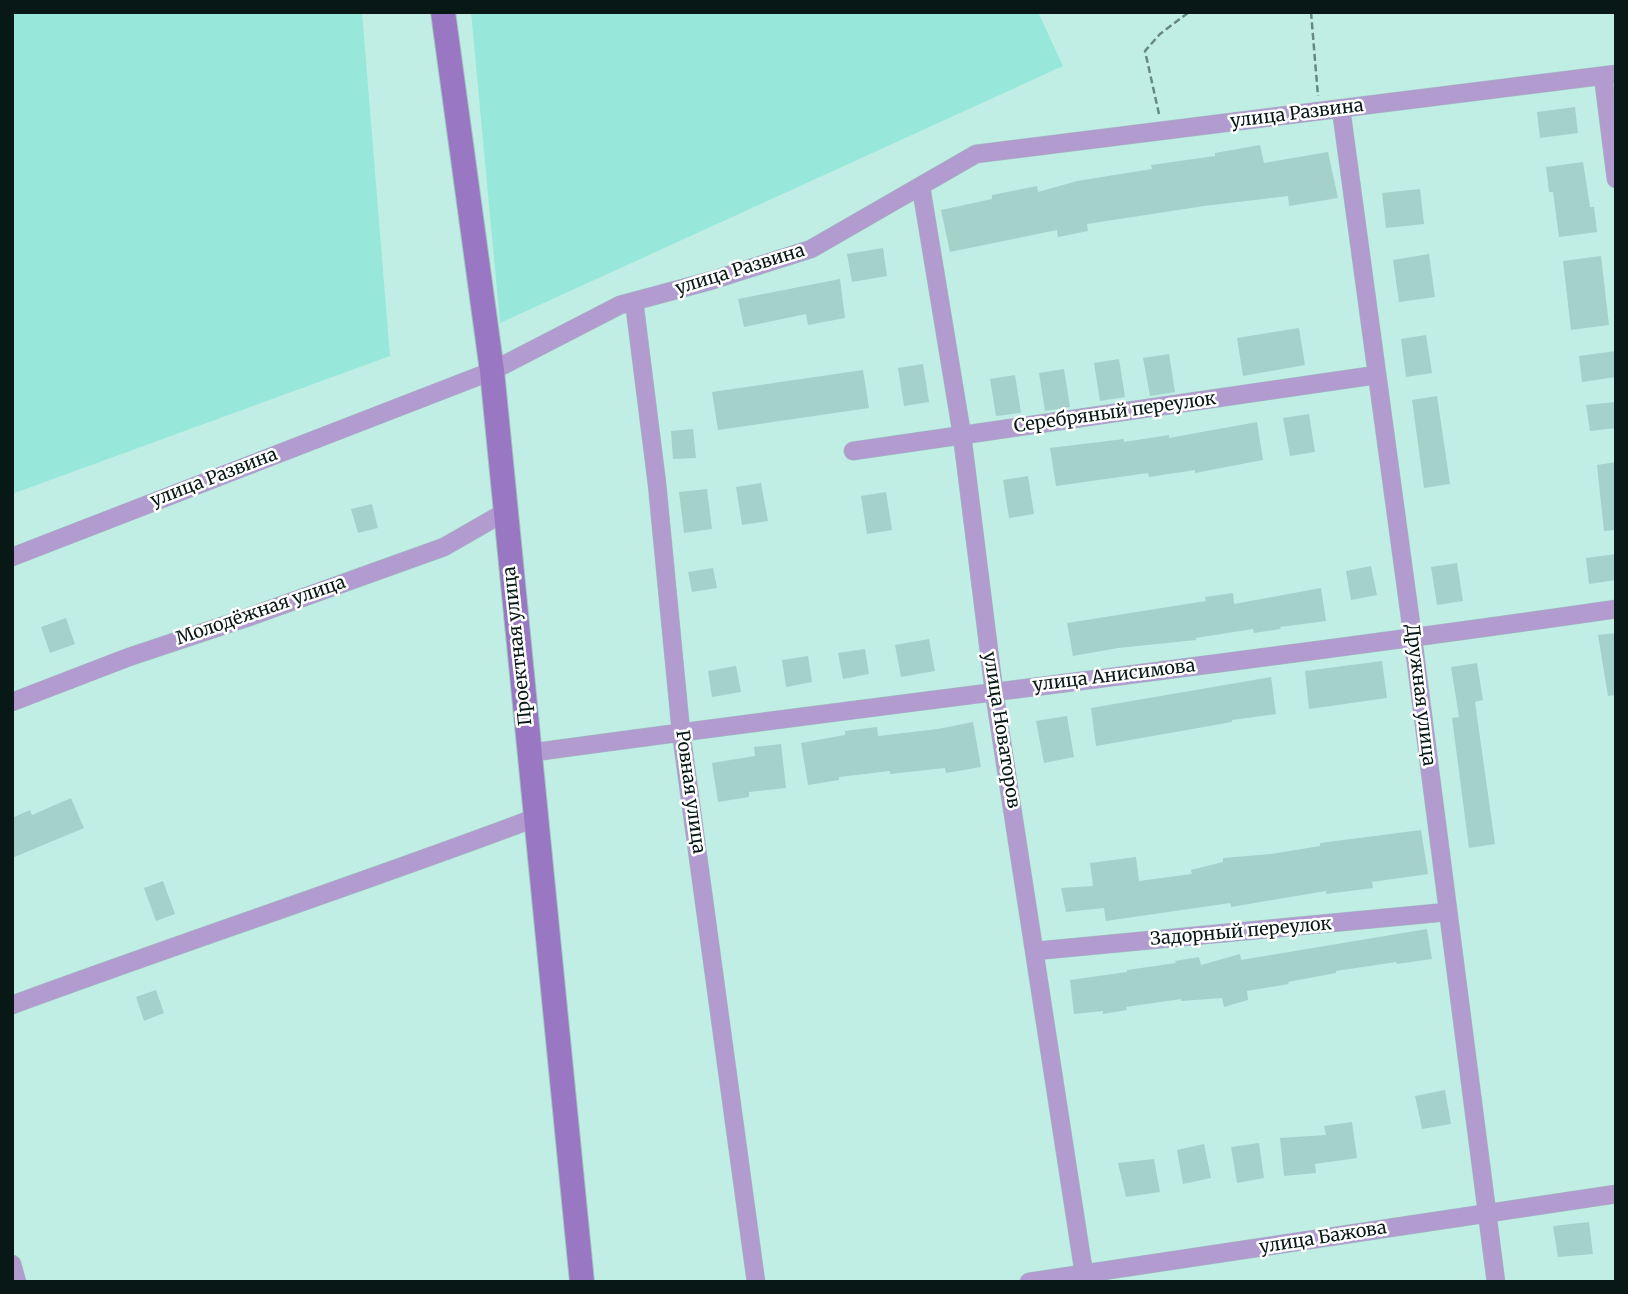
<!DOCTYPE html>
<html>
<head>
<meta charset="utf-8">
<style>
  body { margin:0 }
  #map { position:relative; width:1628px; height:1294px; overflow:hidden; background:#c0eee5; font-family:Merriweather,serif }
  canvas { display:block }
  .frame { position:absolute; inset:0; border:14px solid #071816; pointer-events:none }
</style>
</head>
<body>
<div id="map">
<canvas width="1628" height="1294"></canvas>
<div class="frame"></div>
</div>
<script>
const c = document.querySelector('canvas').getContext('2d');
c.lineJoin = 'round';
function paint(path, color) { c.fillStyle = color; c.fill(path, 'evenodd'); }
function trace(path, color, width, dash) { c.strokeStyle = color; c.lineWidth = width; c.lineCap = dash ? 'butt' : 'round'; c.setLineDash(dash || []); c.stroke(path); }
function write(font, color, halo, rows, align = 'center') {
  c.font = font + ' Merriweather,serif'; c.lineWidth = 5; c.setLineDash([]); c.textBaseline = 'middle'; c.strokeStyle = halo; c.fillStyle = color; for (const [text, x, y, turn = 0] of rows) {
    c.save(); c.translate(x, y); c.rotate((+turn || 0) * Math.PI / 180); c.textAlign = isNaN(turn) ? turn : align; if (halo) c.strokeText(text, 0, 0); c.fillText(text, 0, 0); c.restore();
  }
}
const green = new Path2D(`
  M12 12H362L390 356 12 494Z
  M471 12H1038L1063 66 500 323Z`);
const building = new Path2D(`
  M1575 107 1578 133 1540 138 1537 112Z
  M1260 145 1264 163 1328 152 1338 198 1289 206 1288 196 1204 206 1087 224 1088 231 1058 237 1057 230 950 252 941 210 992 199V195L1037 186 1038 192 1077 181 1152 169 1151 165 1215 156V153Z
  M1583 162 1590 207H1594L1597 232 1559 237 1553 192H1549L1546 167Z
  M1420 189 1424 224 1386 228 1382 193Z
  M883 248 887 276 852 282 847 254Z
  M1429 254 1435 297 1399 302 1393 260Z
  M1601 256 1609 325 1571 330 1563 261Z
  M840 279 845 318 808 325 806 314 744 327 738 299Z
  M1299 328 1305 365 1243 376 1237 338Z
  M1426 335 1432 373 1406 377 1401 339Z
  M1616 351V377L1582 382 1579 356Z
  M1169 354 1175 392 1150 396 1143 358Z
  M1119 359 1125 397 1100 401 1094 363Z
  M923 364 929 402 904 406 898 368Z
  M1064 369 1070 407 1045 411 1039 373Z
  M863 370 869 408 718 430 712 392Z
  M1015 375 1021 413 996 416 990 379Z
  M1437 396 1450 484 1424 488 1412 400Z
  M1616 402V428L1590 431 1586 405Z
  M1309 414 1315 452 1290 456 1283 418Z
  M1257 422 1263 460 1195 473V470L1149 477 1148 473 1056 486 1050 448 1124 439V442L1169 435V438Z
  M693 429 696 458 673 459 671 431Z
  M1616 462V530L1604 531 1597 465Z
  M1028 476 1034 514 1009 518 1003 480Z
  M761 483 768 521 742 525 736 487Z
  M707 489 712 529 684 533 679 492Z
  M886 492 892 530 867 534 861 496Z
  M372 504 378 528 358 533 351 509Z
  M1616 554V580L1589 584 1586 558Z
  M1457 563 1463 601 1437 605 1431 567Z
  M1371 566 1377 595 1351 600 1346 571Z
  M713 568 717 588 692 592 688 572Z
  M1321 588 1326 621 1280 627 1281 629 1254 633 1253 629 1196 638V640L1118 648 1073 656 1067 623 1206 601 1205 597 1233 593 1234 604Z
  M66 618 75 644 50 653 41 627Z
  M1616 633V695L1608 696 1598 635Z
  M929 639 935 671 901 677 895 645Z
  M865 649 869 674 843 679 838 653Z
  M808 656 812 682 786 687 782 660Z
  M1382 661 1387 698 1309 709 1305 671Z
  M1477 663 1483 700 1475 702 1495 844 1469 848 1452 718 1459 717 1451 667Z
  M736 666 741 692 712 697 708 671Z
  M1271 677 1276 714 1232 720V722L1096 746 1091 708Z
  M1067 716 1074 757 1044 763 1036 721Z
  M973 722 981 767 946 773 945 768 890 774V771L839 777V780L808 785 801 743 845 735V731L877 727 878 736 938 729Z
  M781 744 786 788 749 792V797L718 802 712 763 755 756 754 747Z
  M71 798 84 828 12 858V818L30 810 32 815Z
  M1421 830 1428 874 1372 882 1373 888 1326 894V891L1231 907 1230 903 1106 921 1104 908 1066 912 1061 888 1093 886 1090 863 1136 857 1139 881 1192 874 1191 870 1223 862V858L1271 854 1320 846V843Z
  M163 881 175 914 156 921 144 888Z
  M1427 929 1432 959 1397 964 1396 962 1336 971V973L1288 982 1289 984 1247 991 1248 1000 1224 1007 1222 998 1181 1001V999L1126 1007 1127 1010 1103 1014V1011L1074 1014 1070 980 1127 972V970L1176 963 1175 961 1199 957 1201 965 1240 954 1241 960Z
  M156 990 164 1013 144 1021 136 997Z
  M1445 1090 1451 1124 1422 1129 1415 1096Z
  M1352 1122 1357 1158 1315 1164 1316 1173 1284 1176 1280 1138 1326 1135 1324 1126Z
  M1259 1143 1264 1178 1237 1183 1231 1147Z
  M1204 1144 1211 1178 1183 1184 1177 1150Z
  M1154 1159 1160 1192 1126 1197 1118 1163Z
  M1589 1222 1593 1254 1558 1257 1553 1226Z`);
const path = new Path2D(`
  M1311 12 1318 96
  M1159 114 1145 51 1160 34 1189 12`);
const street = new Path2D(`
  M1603 76 1616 179
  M1341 109 1413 639 1496 1282
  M921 187 962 435 994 691 1084 1274 1078 1282
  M634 301 657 484 681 732 756 1282
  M853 451 1376 375
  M12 557 492 371 620 305 713 280 811 249 976 154 1616 74
  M12 702 129 657 246 618 444 547 505 512
  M529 753C891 703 1254 662 1616 609
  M1035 951 1447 912
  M12 1005C186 941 362 883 535 818
  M12 1264 17 1282
  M1029 1282 1616 1194`);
const secondary = new Path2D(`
  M443 12 492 371 582 1282`);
const streetNames = [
  ["улица Развина",1297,114,-7],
  ["улица Развина",740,270,-17],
  ["Серебряный переулок",1115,413,-8],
  ["улица Развина",214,478,-21],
  ["Молодёжная улица",261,611,-19],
  ["Проектная улица",518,646,-96],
  ["улица Анисимова",1114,676,-7],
  ["Дружная улица",1420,695,83],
  ["улица Новаторов",1001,730,81],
  ["Ровная улица",690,792,82],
  ["Задорный переулок",1241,932,-5],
  ["улица Бажова",1323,1238,-9]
];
paint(green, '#97e8da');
paint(building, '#a4d1c9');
trace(street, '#9fc7c0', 19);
trace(secondary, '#9fc7c0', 26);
trace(path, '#688983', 2.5, [7, 3.5]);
trace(street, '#b19bcf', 18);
trace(secondary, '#9977c2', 24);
write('18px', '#071816', '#fff', streetNames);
</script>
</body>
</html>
